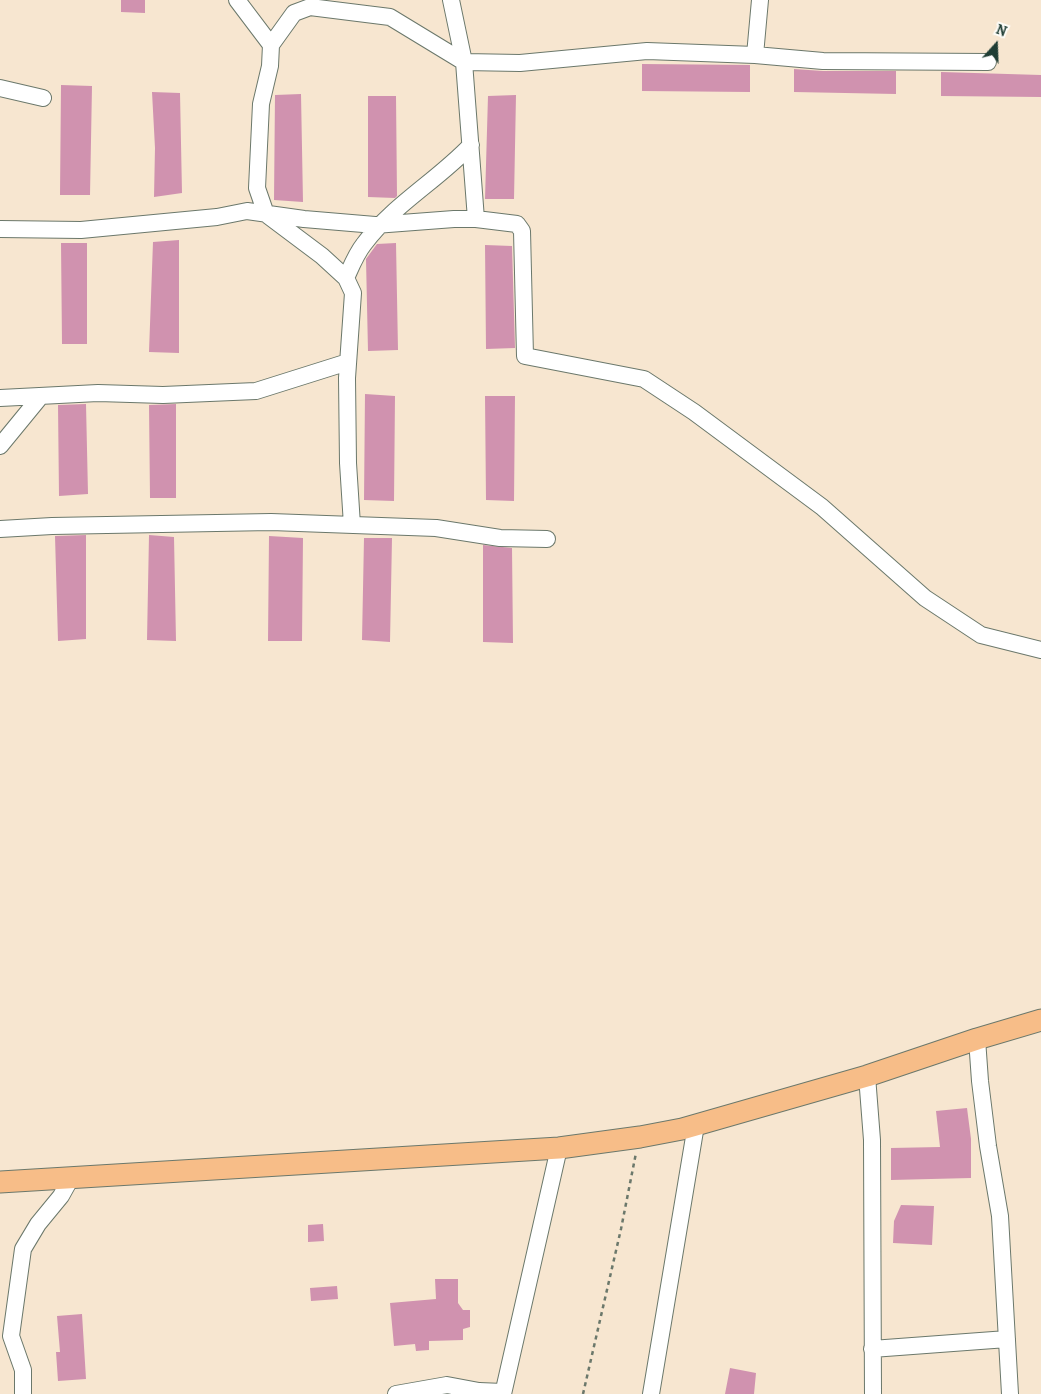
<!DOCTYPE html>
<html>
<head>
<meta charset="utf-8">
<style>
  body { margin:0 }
  #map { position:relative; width:1041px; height:1394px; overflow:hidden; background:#f7e6d0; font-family:Alegreya,serif }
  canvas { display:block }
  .north { position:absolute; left:971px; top:20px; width:50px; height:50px; -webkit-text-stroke:4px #fdfcf7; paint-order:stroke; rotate:20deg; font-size:14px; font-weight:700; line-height:20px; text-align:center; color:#1f3d34 }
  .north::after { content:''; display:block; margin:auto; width:18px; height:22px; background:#1f3d34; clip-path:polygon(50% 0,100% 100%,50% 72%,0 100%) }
</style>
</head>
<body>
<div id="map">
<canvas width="1041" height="1394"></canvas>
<div class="north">N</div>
</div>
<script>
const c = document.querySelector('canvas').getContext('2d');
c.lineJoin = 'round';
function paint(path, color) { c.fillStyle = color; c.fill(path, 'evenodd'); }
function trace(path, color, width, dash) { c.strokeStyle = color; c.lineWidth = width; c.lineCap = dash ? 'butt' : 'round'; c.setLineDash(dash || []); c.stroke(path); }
const building = new Path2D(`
  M121 0H145V13L121 12Z
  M642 64 750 65V92L642 91Z
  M794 69 823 71H896V94L794 92Z
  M941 72 1041 75V97L941 96Z
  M61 85 92 86 90 195H60Z
  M152 92 180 93 182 193 154 197 155 148Z
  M301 94 303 202 274 200 275 95Z
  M516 95 514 199H485L488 96Z
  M368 96H396L397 196 395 198 368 197Z
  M179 240V353L149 352 153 242Z
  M61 243H87V344H62Z
  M396 243 398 350 368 351 366 259 377 244Z
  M485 245 512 246 515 348 486 349Z
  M365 394 395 396 394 501 364 500Z
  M485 396H515L514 501 486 500Z
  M86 404 88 494 59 496 58 405Z
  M176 404V498H150L149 405Z
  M86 535V639L58 641 55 536Z
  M149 535 174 537 176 641 147 640Z
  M269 536 303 538 302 641H268Z
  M364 538H392L390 642 362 640Z
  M483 545 512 548 513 643 483 642Z
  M967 1108 971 1139V1178L891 1180V1148L940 1147 936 1111Z
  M901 1205 934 1206 932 1245 893 1243 894 1221Z
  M323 1224 324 1241 308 1242V1225Z
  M435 1279H458V1303L463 1310H470V1327L463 1329V1340L429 1341V1350L416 1351 415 1344 394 1346 390 1303 436 1299Z
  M337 1286 338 1299 311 1301 310 1288Z
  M82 1314 86 1379 58 1381 56 1352H60L57 1316Z
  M730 1368 756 1373 754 1394H725Z`);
const path = new Path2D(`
  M583 1394 621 1229 636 1153`);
const minor = new Path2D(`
  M237 0 271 45
  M451 0 464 62 476 219 517 224 522 231 525 356 644 379 694 412 822 507 925 598 981 635 1041 650
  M755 55 760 0
  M0 88 43 98
  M0 229 81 230 217 217 247 211 304 219 375 225 454 219H476
  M346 278C351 267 356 254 364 244 393 205 438 180 471 145
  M0 398 98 393 163 395 256 391 348 362
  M0 446 41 396
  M352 525 348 463 347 378 353 293 346 278 322 256 266 214 257 188 261 104 270 66 271 45 294 13 310 7 390 17 464 62 520 63 647 51 755 55 823 61 988 62
  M0 529 52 526 271 522 436 528 500 538 547 539
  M977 1039 980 1081 988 1146 1000 1216 1010 1394
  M867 1076 872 1140 873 1394
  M872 1349 1007 1339
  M23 1394V1370L11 1336 23 1249 38 1224 61 1196 71 1178
  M396 1394 447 1385 479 1391 503 1392
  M503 1394 559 1148
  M651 1394 696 1125`);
const major = new Path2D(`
  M0 1182 559 1148 640 1137 682 1129 867 1076 977 1039 1041 1020`);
paint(building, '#d092af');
trace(minor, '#6b786b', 18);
trace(major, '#6b786b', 23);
trace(path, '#6b786b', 2.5, [4, 4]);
trace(minor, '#fff', 16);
trace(major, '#f7bd88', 21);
</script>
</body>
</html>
